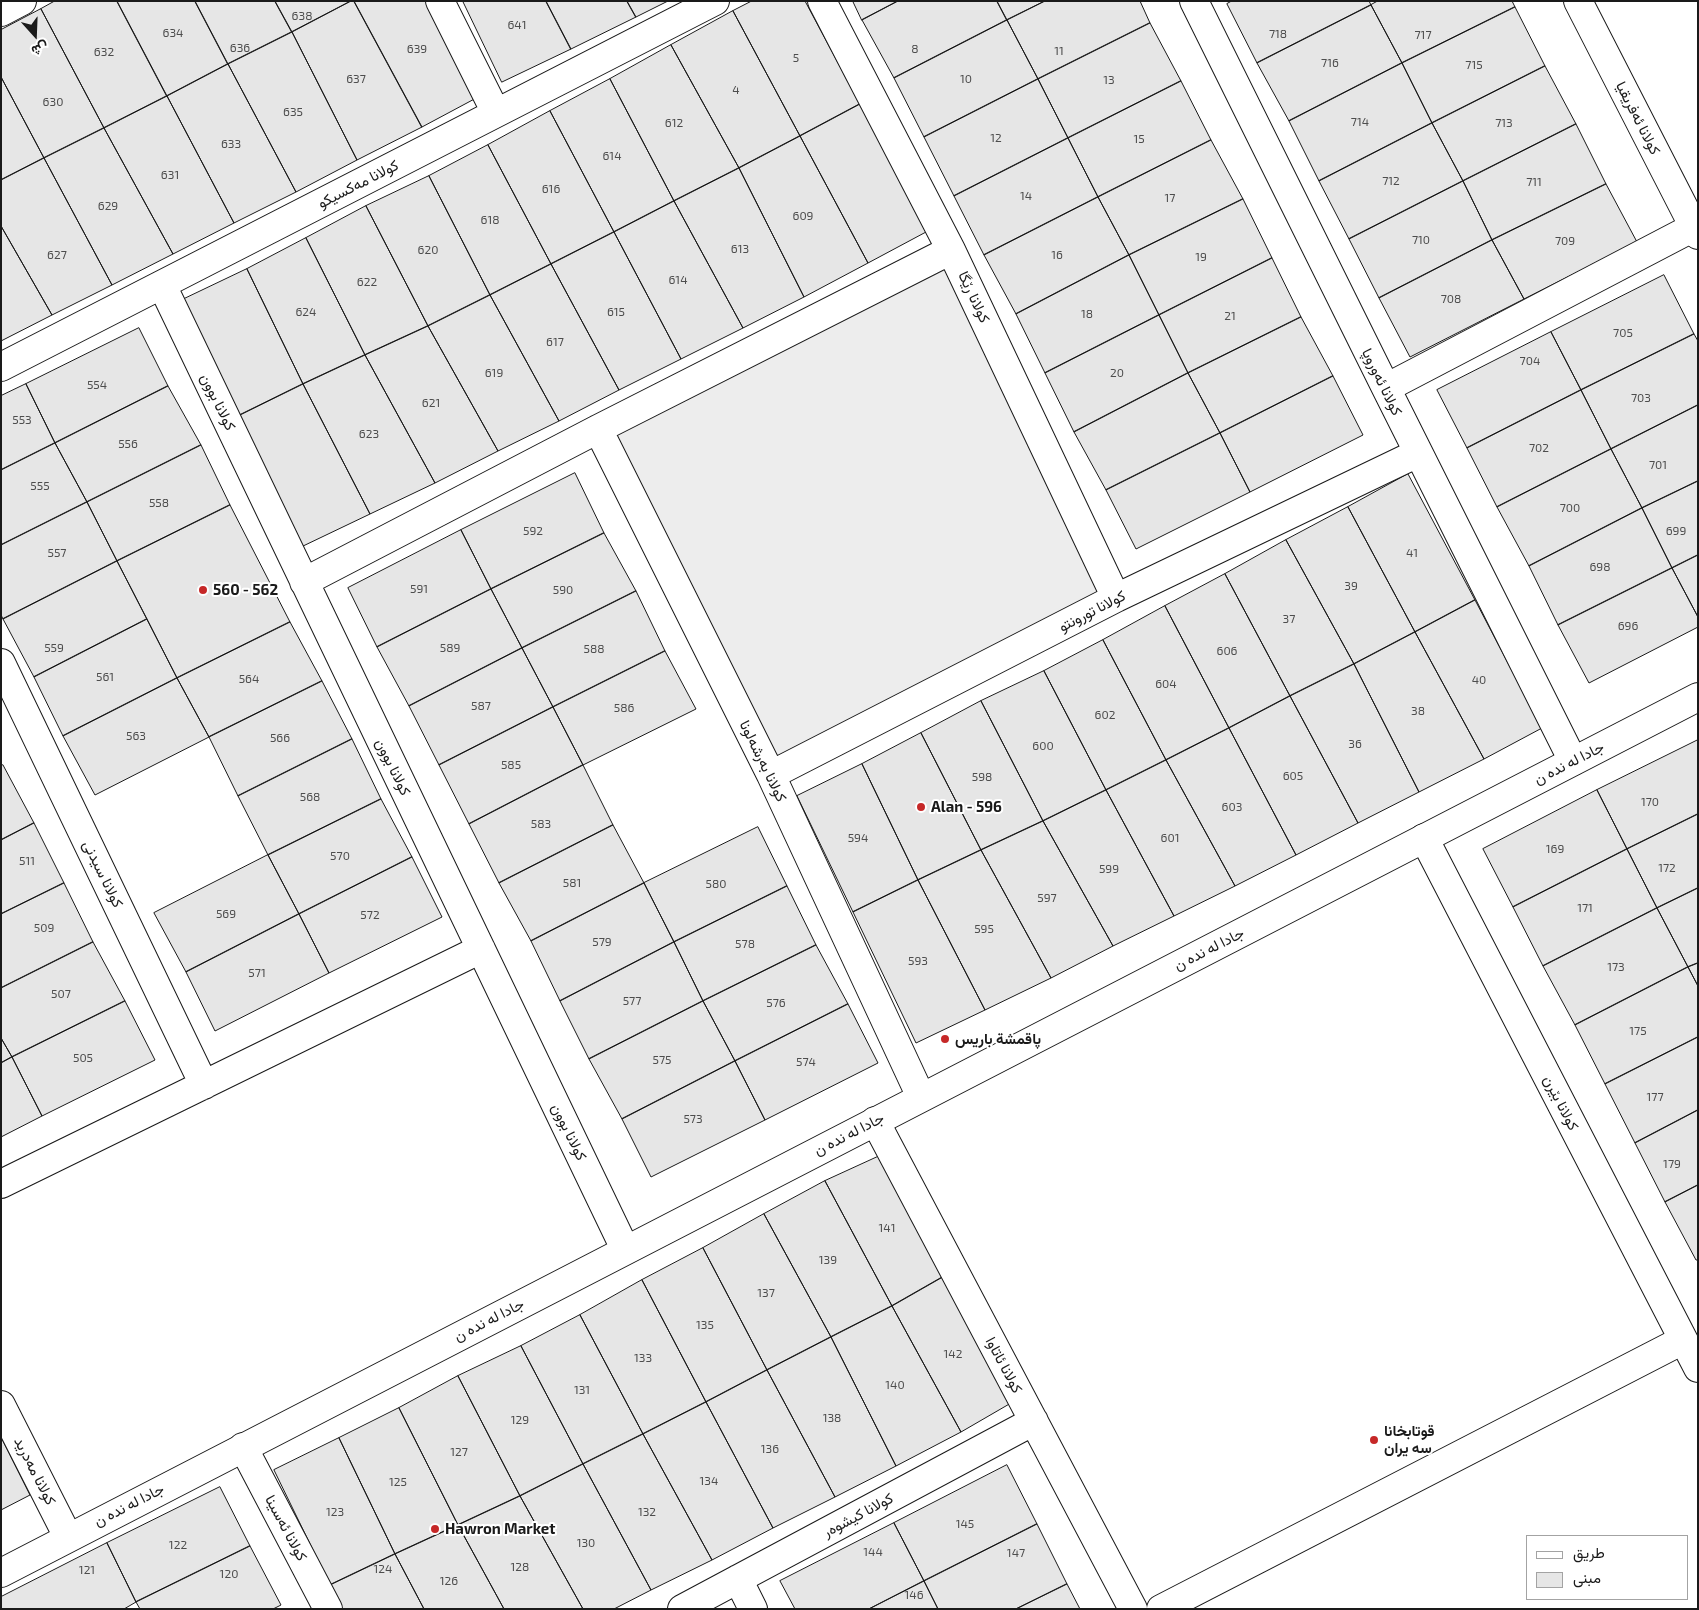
<!DOCTYPE html>
<html>
<head>
<meta charset="utf-8">
<style>
  body { margin:0 }
  #map { position:relative; width:1699px; height:1610px; overflow:hidden; background:#fff; font-family:"Exo 2",Vazirmatn,sans-serif }
  canvas { display:block }
  .frame { position:absolute; inset:0; border:2px solid #1a1a1a; pointer-events:none }
  .legend { position:absolute; left:1526px; top:1535px; width:162px; height:65px; box-sizing:border-box; background:#fff; border:1px solid #a3a3a3; margin:0; padding:6px 9px; list-style:none; font-size:15px; color:#1a1a1a }
  .legend li { display:flex; align-items:center; gap:10px; height:25px }
  .legend b { width:25px; border:1px solid #a3a3a3 }
  .north { position:absolute; left:10px; top:10px; width:50px; height:50px; -webkit-text-stroke:4px #fff; paint-order:stroke; rotate:160deg; font-size:14px; font-weight:700; line-height:20px; text-align:center; color:#1a1a1a }
  .north::after { content:''; display:block; margin:auto; width:18px; height:22px; background:#1a1a1a; clip-path:polygon(50% 0,100% 100%,50% 72%,0 100%) }
</style>
</head>
<body>
<div id="map">
<canvas width="1699" height="1610"></canvas>
<div class="frame"></div>
<ul class="legend">
<li><b style="height:6px;background:#fff"></b>طريق</li>
<li><b style="height:14px;background:#e6e6e6"></b>مبنى</li>
</ul>
<div class="north">ش</div>
</div>
<script>
const c = document.querySelector('canvas').getContext('2d');
c.lineJoin = 'round';
function paint(path, color) { c.fillStyle = color; c.fill(path, 'evenodd'); }
function trace(path, color, width, dash) { c.strokeStyle = color; c.lineWidth = width; c.lineCap = dash ? 'butt' : 'round'; c.setLineDash(dash || []); c.stroke(path); }
function write(font, color, halo, rows, align = 'center') {
  c.font = font + ' "Exo 2",Vazirmatn,sans-serif'; c.lineWidth = 4; c.setLineDash([]); c.textBaseline = 'middle'; c.strokeStyle = halo; c.fillStyle = color; for (const [text, x, y, turn = 0] of rows) {
    c.save(); c.translate(x, y); c.rotate((+turn || 0) * Math.PI / 180); c.textAlign = isNaN(turn) ? turn : align; if (halo) c.strokeText(text, 0, 0); c.fillText(text, 0, 0); c.restore();
  }
}
const built = new Path2D(`
  M951 250 1116 598 771 775 598 429Z`);
const building = new Path2D(`
  M55 1H117L167 96 104 128 41 9Z
  M117 1H195L228 64 167 96Z
  M195 1H275L292 32 228 64Z
  M275 1H351L292 32Z
  M351 1H354L422 127 357 160 292 32Z
  M354 1H430L480 96 422 127Z
  M463 1H546L571 49 502 82Z
  M546 1H627L636 17 571 49Z
  M627 1H668L636 17Z
  M752 1H805L860 104 800 136 733 11Z
  M853 1H898L862 20Z
  M898 1H997L1007 20 894 78 862 20Z
  M997 1H1045L1007 20Z
  M1045 1H1140L1150 23 1038 79 1007 20Z
  M1232 1H1369L1371 5 1257 63 1227 4Z
  M1378 1H1512L1515 7 1402 63 1371 5Z
  M1371 5 1402 63 1289 121 1257 63Z
  M1515 7 1545 66 1432 123 1402 63Z
  M41 9 104 128 44 158 1 77V30Z
  M733 11 800 136 739 168 671 45Z
  M1007 20 1038 79 924 137 894 78Z
  M1150 23 1181 81 1068 138 1038 79Z
  M292 32 357 160 296 192 228 64Z
  M671 45 739 168 674 201 610 79Z
  M1402 63 1432 123 1319 181 1289 121Z
  M228 64 296 192 234 223 167 96Z
  M1545 66 1576 124 1463 181 1432 123Z
  M1 77 44 158 1 180Z
  M610 79 674 201 614 232 550 111Z
  M1038 79 1068 138 954 196 924 137Z
  M1181 81 1211 140 1098 197 1068 138Z
  M167 96 234 223 173 254 104 128Z
  M860 104 926 232 868 263 800 136Z
  M550 111 614 232 551 264 488 145Z
  M1432 123 1463 181 1349 239 1319 181Z
  M1576 124 1606 184 1492 240 1463 181Z
  M104 128 173 254 112 285 44 158Z
  M800 136 868 263 804 297 739 168Z
  M1068 138 1098 197 984 255 954 196Z
  M1211 140 1243 199 1129 255 1098 197Z
  M488 145 551 264 490 295 429 176Z
  M44 158 112 285 52 315 1 226V180Z
  M739 168 804 297 743 328 674 201Z
  M429 176 490 295 428 326 366 206Z
  M1463 181 1492 240 1379 298 1349 239Z
  M1606 184 1637 242 1524 299 1492 240Z
  M1098 197 1129 255 1016 314 984 255Z
  M1243 199 1272 258 1159 315 1129 255Z
  M674 201 743 328 681 359 614 232Z
  M366 206 428 326 365 355 306 238Z
  M1 226 52 315 1 341Z
  M614 232 681 359 619 390 551 264Z
  M306 238 365 355 303 384 247 269Z
  M1492 240 1524 299 1410 357 1379 298Z
  M1129 255 1159 315 1045 373 1016 314Z
  M1272 258 1301 317 1188 373 1159 315Z
  M551 264 619 390 559 421 490 295Z
  M247 269 303 384 238 416 182 300Z
  M1664 275 1694 334 1581 390 1551 332Z
  M490 295 559 421 498 451 428 326Z
  M1159 315 1188 373 1074 432 1045 373Z
  M1301 317 1333 376 1220 433 1188 373Z
  M428 326 498 451 435 483 365 355Z
  M139 328 168 386 55 443 26 384Z
  M1551 332 1581 390 1467 448 1437 390Z
  M1694 334 1698 341V405L1611 449 1581 390Z
  M365 355 435 483 370 514 303 384Z
  M1188 373 1220 433 1106 490 1074 432Z
  M1333 376 1363 435 1250 492 1220 433Z
  M26 384 55 443 1 470V396Z
  M303 384 370 514 301 547 238 416Z
  M168 386 201 445 87 502 55 443Z
  M1581 390 1611 449 1497 507 1467 448Z
  M1698 405V481L1642 508 1611 449Z
  M1220 433 1250 492 1136 549 1106 490Z
  M55 443 87 502 1 545V470Z
  M201 445 230 505 117 561 87 502Z
  M1611 449 1642 508 1529 566 1497 507Z
  M575 473 604 533 491 589 461 530Z
  M1408 474 1475 600 1415 632 1348 507Z
  M1698 481V555L1672 568 1642 508Z
  M87 502 117 561 3 619 1 615V545Z
  M230 505 290 622 177 678 117 561Z
  M1348 507 1415 632 1354 664 1286 540Z
  M1642 508 1672 568 1558 625 1529 566Z
  M461 530 491 589 377 647 348 588Z
  M604 533 636 591 522 648 491 589Z
  M1286 540 1354 664 1290 696 1225 574Z
  M1698 555V617L1672 568Z
  M117 561 147 619 34 677 3 619Z
  M1672 568 1698 617V627L1589 683 1558 625Z
  M1225 574 1290 696 1229 728 1165 606Z
  M491 589 522 648 409 706 377 647Z
  M636 591 665 651 553 707 522 648Z
  M1475 600 1542 728 1484 759 1415 632Z
  M1165 606 1229 728 1166 760 1103 640Z
  M147 619 177 678 63 736 34 677Z
  M290 622 322 681 209 737 177 678Z
  M1415 632 1484 759 1419 792 1354 664Z
  M1103 640 1166 760 1106 790 1044 671Z
  M522 648 553 707 439 765 409 706Z
  M665 651 696 709 583 765 553 707Z
  M1354 664 1419 792 1358 823 1290 696Z
  M1044 671 1106 790 1043 821 981 701Z
  M177 678 209 737 95 795 63 736Z
  M322 681 352 739 238 796 209 737Z
  M1290 696 1358 823 1296 855 1229 728Z
  M981 701 1043 821 981 850 921 733Z
  M553 707 583 765 469 824 439 765Z
  M1229 728 1296 855 1235 886 1166 760Z
  M921 733 981 850 918 880 862 764Z
  M352 739 381 799 268 855 238 796Z
  M1698 740V814L1627 849 1597 790Z
  M1166 760 1235 886 1174 916 1106 790Z
  M862 764 918 880 853 912 797 796Z
  M3 765 34 823 1 840V766Z
  M583 765 613 825 499 883 469 824Z
  M1106 790 1174 916 1113 946 1043 821Z
  M1597 790 1627 849 1513 907 1483 849Z
  M381 799 412 857 299 914 268 855Z
  M1698 814V888L1657 908 1627 849Z
  M1043 821 1113 946 1051 978 981 850Z
  M34 823 64 883 1 914V840Z
  M613 825 644 883 531 941 499 883Z
  M758 827 787 886 674 942 644 883Z
  M1627 849 1657 908 1543 966 1513 907Z
  M981 850 1051 978 985 1010 918 880Z
  M268 855 299 914 186 972 154 913Z
  M412 857 442 917 329 973 299 914Z
  M918 880 985 1010 916 1043 853 912Z
  M64 883 93 942 1 988V914Z
  M644 883 674 942 560 1001 531 941Z
  M787 886 816 945 703 1001 674 942Z
  M1698 888V963L1688 967 1657 908Z
  M1657 908 1688 967 1575 1025 1543 966Z
  M299 914 329 973 215 1031 186 972Z
  M93 942 125 1001 12 1057 1 1038V988Z
  M674 942 703 1001 589 1059 560 1001Z
  M816 945 848 1004 735 1061 703 1001Z
  M1698 963V986L1688 967Z
  M1688 967 1698 986V1037L1605 1084 1575 1025Z
  M125 1001 155 1060 42 1116 12 1057Z
  M703 1001 735 1061 622 1119 589 1059Z
  M848 1004 878 1063 765 1120 735 1061Z
  M1698 1037V1110L1635 1143 1605 1084Z
  M1 1038 12 1057 1 1063Z
  M12 1057 42 1116 1 1137V1063Z
  M735 1061 765 1120 651 1177 622 1119Z
  M1698 1110V1185L1665 1202 1635 1143Z
  M884 1154 948 1274 892 1306 825 1181Z
  M825 1181 892 1306 831 1337 764 1214Z
  M1698 1185V1260H1696L1665 1202Z
  M764 1214 831 1337 767 1370 703 1248Z
  M703 1248 767 1370 706 1402 642 1280Z
  M948 1274 1011 1403 961 1432 892 1306Z
  M642 1280 706 1402 643 1434 580 1315Z
  M892 1306 961 1432 896 1466 831 1337Z
  M580 1315 643 1434 583 1464 521 1346Z
  M831 1337 896 1466 835 1497 767 1370Z
  M521 1346 583 1464 520 1496 458 1376Z
  M767 1370 835 1497 773 1528 706 1402Z
  M458 1376 520 1496 458 1525 399 1408Z
  M706 1402 773 1528 712 1560 643 1434Z
  M399 1408 458 1525 395 1554 339 1438Z
  M643 1434 712 1560 651 1590 583 1464Z
  M1 1437 30 1495 1 1510Z
  M339 1438 395 1554 330 1585 274 1470Z
  M583 1464 651 1590 614 1609H583L520 1496Z
  M1007 1465 1037 1524 924 1581 894 1523Z
  M220 1487 250 1546 136 1602 107 1543Z
  M520 1496 583 1609H504L458 1525Z
  M894 1523 924 1581 869 1609H795L780 1581Z
  M1037 1524 1067 1584 1016 1609H938L924 1581Z
  M458 1525 504 1609H424L395 1554Z
  M107 1543 136 1602 124 1609H1V1597Z
  M250 1546 281 1605 273 1609H140L136 1602Z
  M395 1554 424 1609H341L330 1585Z
  M924 1581 938 1609H869Z
  M1067 1584 1080 1609H1016Z`);
const street = new Path2D(`
  M440 1 496 113
  M822 1 951 250 1116 598
  M1194 1 1386 388 1573 761
  M1578 1 1698 235
  M1 12 22 1
  M162 285 625 1249
  M1 367 715 1
  M1386 388 1694 227
  M598 429 771 775 921 1097
  M304 582 598 429 951 250
  M1 663 204 1085
  M771 775 1116 598 1418 453
  M1424 838 1698 1368
  M875 1121 1133 1609
  M1 1184 481 949
  M1 1405 68 1537
  M243 1447 328 1609
  M738 1579 753 1609
  M682 1609 1034 1421
  M1161 1609 1683 1340`);
const secondary = new Path2D(`
  M1 1573 1698 697`);
const markers = [
  [203,590,5,"#c62828"],
  [921,807,5,"#c62828"],
  [945,1039,5,"#c62828"],
  [1374,1440,5,"#c62828"],
  [435,1529,5,"#c62828"]
];
const numberNames = [
  ["638",302,16],
  ["641",517,25],
  ["634",173,33],
  ["718",1278,34],
  ["717",1423,35],
  ["636",240,48],
  ["639",417,49],
  ["8",915,49],
  ["11",1059,51],
  ["632",104,52],
  ["5",796,58],
  ["716",1330,63],
  ["715",1474,65],
  ["637",356,79],
  ["10",966,79],
  ["13",1109,80],
  ["4",736,90],
  ["630",53,102],
  ["635",293,112],
  ["714",1360,122],
  ["612",674,123],
  ["713",1504,123],
  ["12",996,138],
  ["15",1139,139],
  ["633",231,144],
  ["614",612,156],
  ["631",170,175],
  ["712",1391,181],
  ["711",1534,182],
  ["616",551,189],
  ["14",1026,196],
  ["17",1170,198],
  ["629",108,206],
  ["609",803,216],
  ["618",490,220],
  ["710",1421,240],
  ["709",1565,241],
  ["613",740,249],
  ["620",428,250],
  ["627",57,255],
  ["16",1057,255],
  ["19",1201,257],
  ["614",678,280],
  ["622",367,282],
  ["708",1451,299],
  ["624",306,312],
  ["615",616,312],
  ["18",1087,314],
  ["21",1230,316],
  ["705",1623,333],
  ["617",555,342],
  ["704",1530,361],
  ["619",494,373],
  ["20",1117,373],
  ["554",97,385],
  ["703",1641,398],
  ["621",431,403],
  ["553",22,420],
  ["623",369,434],
  ["556",128,444],
  ["702",1539,448],
  ["701",1658,465],
  ["555",40,486],
  ["558",159,503],
  ["700",1570,508],
  ["592",533,531],
  ["699",1676,531],
  ["557",57,553],
  ["41",1412,553],
  ["698",1600,567],
  ["39",1351,586],
  ["591",419,589],
  ["590",563,590],
  ["37",1289,619],
  ["696",1628,626],
  ["559",54,648],
  ["589",450,648],
  ["588",594,649],
  ["606",1227,651],
  ["561",105,677],
  ["564",249,679],
  ["40",1479,680],
  ["604",1166,684],
  ["587",481,706],
  ["586",624,708],
  ["38",1418,711],
  ["602",1105,715],
  ["563",136,736],
  ["566",280,738],
  ["36",1355,744],
  ["600",1043,746],
  ["585",511,765],
  ["605",1293,776],
  ["598",982,777],
  ["568",310,797],
  ["170",1650,802],
  ["603",1232,807],
  ["583",541,824],
  ["594",858,838],
  ["601",1170,838],
  ["169",1555,849],
  ["570",340,856],
  ["511",27,861],
  ["172",1667,868],
  ["599",1109,869],
  ["581",572,883],
  ["580",716,884],
  ["597",1047,898],
  ["171",1585,908],
  ["569",226,914],
  ["572",370,915],
  ["509",44,928],
  ["595",984,929],
  ["579",602,942],
  ["578",745,944],
  ["593",918,961],
  ["173",1616,967],
  ["571",257,973],
  ["507",61,994],
  ["577",632,1001],
  ["576",776,1003],
  ["175",1638,1031],
  ["505",83,1058],
  ["575",662,1060],
  ["574",806,1062],
  ["177",1655,1097],
  ["573",693,1119],
  ["179",1672,1164],
  ["141",887,1228],
  ["139",828,1260],
  ["137",766,1293],
  ["135",705,1325],
  ["142",953,1354],
  ["133",643,1358],
  ["140",895,1385],
  ["131",582,1390],
  ["138",832,1418],
  ["129",520,1420],
  ["136",770,1449],
  ["127",459,1452],
  ["134",709,1481],
  ["125",398,1482],
  ["123",335,1512],
  ["132",647,1512],
  ["145",965,1524],
  ["130",586,1543],
  ["122",178,1545],
  ["144",873,1552],
  ["147",1016,1553],
  ["128",520,1567],
  ["124",383,1569],
  ["121",87,1570],
  ["120",229,1574],
  ["126",449,1581],
  ["146",914,1595]
];
const streetNames = [
  ["كولانا ئه‌فریقیا",1638,118,63],
  ["كولانا مەکسیکو",358,184,-27],
  ["كولانا رێگا",974,297,65],
  ["كولانا ئه‌وروپا",1382,382,64],
  ["كولانا بوون",218,402,64],
  ["كولانا تورونتو",1092,611,-27],
  ["كولانا به‌رشه‌لونا",763,761,64],
  ["جادا له نده ن",1569,763,-27],
  ["كولانا بوون",393,767,64],
  ["كولانا سيدنى",103,874,64],
  ["جادا له نده ن",1209,949,-27],
  ["كولانا بێرن",1561,1103,63],
  ["كولانا بوون",569,1132,64],
  ["جادا له نده ن",849,1134,-27],
  ["جادا له نده ن",489,1320,-27],
  ["كولانا ئاتاوا",1004,1365,62],
  ["كولانا مه‌درید",35,1471,63],
  ["جادا له نده ن",129,1505,-27],
  ["كولانا كیشوه‌ر",858,1515,-28],
  ["كولانا ئەسینا",286,1528,62]
];
const poiNames = [
  ["560 - 562",213,590],
  ["Alan - 596",931,807],
  ["پاقمشة باريس",955,1039],
  ["قوتابخانا",1384,1431],
  ["سه يران",1384,1448],
  ["Hawron Market",445,1529]
];
paint(built, '#ededed');
trace(built, '#6a6a6a', 1);
paint(building, '#e6e6e6');
trace(building, '#1a1a1a', 1);
trace(street, '#1a1a1a', 30);
trace(secondary, '#1a1a1a', 30);
trace(street, '#fff', 28);
trace(secondary, '#fff', 28);
for (const [x, y, r, color] of markers) { const dot = new Path2D(); dot.arc(x, y, r, 0, 2 * Math.PI); c.fillStyle = color; c.fill(dot); trace(dot, '#fff', 2); }
write('12px', '#4d4d4d', null, numberNames);
write('15px', '#1a1a1a', '#fff', streetNames);
write('bold 15px', '#1a1a1a', '#fff', poiNames, 'left');
</script>
</body>
</html>
